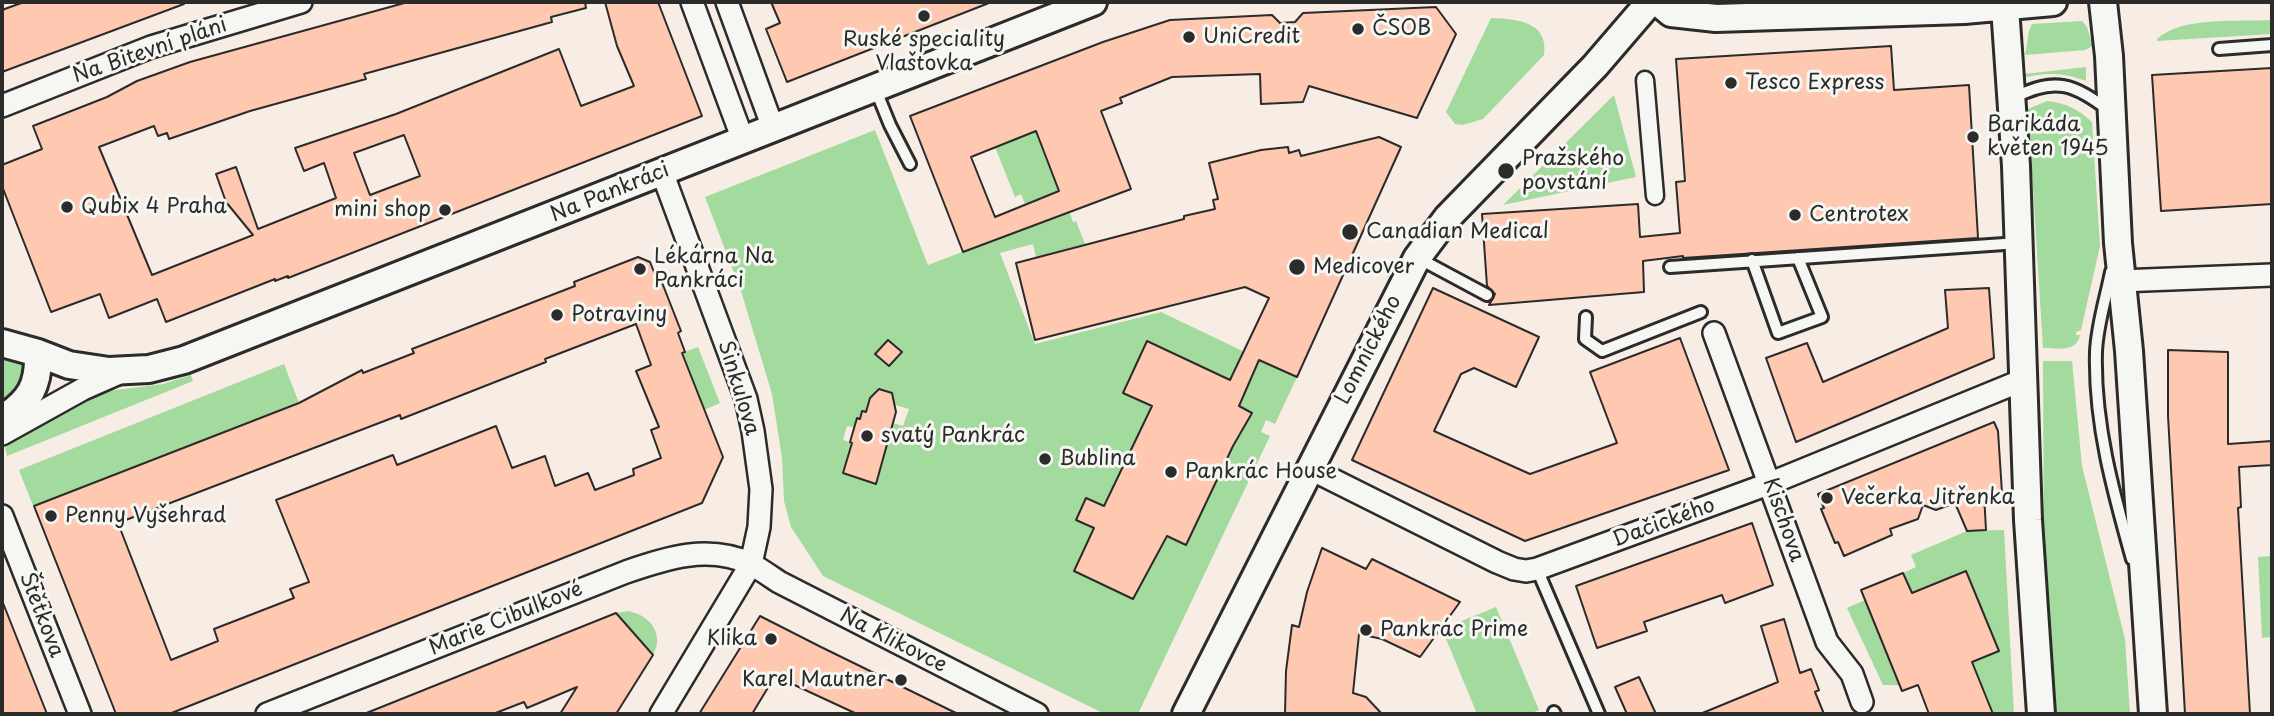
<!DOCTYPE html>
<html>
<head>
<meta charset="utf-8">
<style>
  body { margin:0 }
  #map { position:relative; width:2274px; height:716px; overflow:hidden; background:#f8ede5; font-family:"Playpen Sans",sans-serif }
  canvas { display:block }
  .frame { position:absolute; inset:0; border:4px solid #2b2b2b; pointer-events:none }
</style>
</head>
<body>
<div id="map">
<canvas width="2274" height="716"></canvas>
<div class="frame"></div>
</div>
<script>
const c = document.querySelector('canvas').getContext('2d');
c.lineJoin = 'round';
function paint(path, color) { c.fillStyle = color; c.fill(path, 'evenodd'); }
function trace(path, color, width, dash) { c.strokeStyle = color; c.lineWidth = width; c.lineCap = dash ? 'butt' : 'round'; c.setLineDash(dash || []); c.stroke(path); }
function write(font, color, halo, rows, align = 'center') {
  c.font = font + ' "Playpen Sans",sans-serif'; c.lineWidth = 6; c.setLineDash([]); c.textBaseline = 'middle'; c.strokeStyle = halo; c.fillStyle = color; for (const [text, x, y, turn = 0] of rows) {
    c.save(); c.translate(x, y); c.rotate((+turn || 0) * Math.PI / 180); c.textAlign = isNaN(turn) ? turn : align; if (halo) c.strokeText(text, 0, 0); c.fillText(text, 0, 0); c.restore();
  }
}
const green = new Path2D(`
  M1491 18C1516 19 1549 21 1544 55L1483 119 1463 125 1455 124 1446 112Z
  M2272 20V34L2157 41V39C2181 16 2239 22 2272 20Z
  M2082 21 2087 27 2093 46 2085 50 2025 55 2029 31 2032 24Z
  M2086 67V81C2065 73 2049 72 2027 77L2024 74Z
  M1614 95 1636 177 1503 205Z
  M2047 101C2066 103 2078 109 2092 122L2100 246 2081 330 2076 332V335H2080C2076 353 2058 348 2043 348L2028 109Z
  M875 130 928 265 1067 212 1070 213 1073 222 1076 221 1085 244 1036 257 1033 244 1000 253 1035 344 1161 312 1297 377 1275 424 1266 420 1261 432 1270 436 1138 714H1105L823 576 791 527 784 501 782 458 772 394 741 291 705 197ZM888 340 902 352 889 366 876 354ZM879 389 892 393 895 405 909 409 903 426 893 423 875 484 843 473 852 443 843 440 847 426 857 428 855 425 857 418 860 419 862 411 866 412Z
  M1036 131 1059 191 1025 204 1021 194 1015 197 995 147Z
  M698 347 720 403 704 410 682 353Z
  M2 356 25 365 24 382 2 410Z
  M2043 361H2072L2082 466 2125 639 2130 714H2052L2044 580Z
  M284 364 299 403 35 506 101 679 166 655 102 681 19 470Z
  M191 375 193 381 7 456 5 447 73 403 100 392 163 384Z
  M2004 530 2014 714H1993L1972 662 1999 651 1967 571 1912 593 1903 573 1916 567 1911 555 1967 531Z
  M2272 556V637L2262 638 2258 557Z
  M1865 600 1899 685H1883L1847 608Z
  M1496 607 1539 710 1529 714H1477L1442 629Z
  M628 611C650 615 665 634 653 655L616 613Z`);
const building = new Path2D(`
  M24 2H184V4L2 72V10Z
  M408 2H585L586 8 551 17 552 22 364 74 366 79 250 111 169 139 167 133 158 136 154 126 99 147 152 275 253 235 226 202 216 174 236 167 258 229 336 198 324 163 304 171 295 148 396 114 559 49 581 106 634 86 617 46 605 2H658L702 116 288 278V276L275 281V279L166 322 157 299 109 318 100 294 51 312 2 186V165L42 149 33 126 107 97 137 81 190 62ZM404 135 420 176 370 195 354 153Z
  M771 2H988L989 3 787 82 766 29 780 23Z
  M1436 7 1456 34 1417 118 1309 86 1303 102 1261 104 1260 74 1172 77 1120 98 1122 103 1101 111 1131 189 963 252 910 116 1103 42 1170 20 1272 15 1280 23 1295 22 1303 13ZM1036 131 1059 191 995 217 971 157Z
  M1891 46 1894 90 1969 85 1978 238 1683 258V256L1643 261 1644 292 1489 305 1495 294 1487 286 1482 214 1638 204 1640 237 1680 233 1676 182 1685 181 1676 59Z
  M2272 68V204L2161 211 2152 75Z
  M1379 137 1401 147 1297 377 1259 360 1239 406 1252 413 1233 446 1186 545 1167 536 1133 599 1074 571 1094 528 1076 520 1086 498 1104 506 1152 406 1123 393 1147 341 1230 380 1269 298 1245 287 1035 340 1016 263 1184 219V216L1215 209 1213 200 1218 199 1209 163 1261 150 1288 147 1289 153 1299 150 1301 156Z
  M638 257 650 262 658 282 661 280 681 331 678 333 685 352 682 353 723 457 702 503 169 714H116L34 506 299 403 362 370 363 373 414 353 412 349 575 286 574 282ZM636 324 651 365 636 371 659 427 651 430 661 458 633 469 634 475 595 490 588 473 555 486 545 456 512 468 496 426 397 465 393 455 276 500 309 582 290 589 294 598 214 629 218 641 171 660 118 523 400 415 401 419 546 362 545 359Z
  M1433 288 1539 337 1516 387 1474 368 1461 374 1434 431 1530 474 1617 443 1590 372 1680 338 1729 470 1525 541 1352 460Z
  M1989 288 1994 358 1796 442 1766 358 1807 343 1823 382 1948 328 1945 290Z
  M888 340 902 352 889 366 875 354Z
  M2168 350 2228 352V444L2272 441V465L2239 467 2241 507 2238 508 2250 714H2185L2168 416Z
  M879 389 892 393 896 412 876 484 843 473 852 443 850 442 857 418 860 419 862 411 866 412 870 398Z
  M1994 422 1998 431 2002 493 1984 494 1986 530 1967 531 1955 503 1936 510 1923 505 1918 519 1890 529 1892 535 1844 556 1838 542 1835 543 1821 509 1824 508 1818 494Z
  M1752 523 1773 585 1725 603 1722 595 1644 622 1647 631 1597 648 1576 586Z
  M1322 548 1366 569 1372 559 1460 602 1420 657 1382 639 1359 634 1353 693 1366 697 1382 714H1285L1286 671 1292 625 1299 627 1307 592Z
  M1966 571 1999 651 1972 662 1993 714H1929L1918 685 1902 691 1861 590 1903 573 1912 593Z
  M2 603H3L47 714H2Z
  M616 613 653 655 616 714H560L577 687 527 708 524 702 493 714H364Z
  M760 616 821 647 958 714H857L775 676 752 714H699Z
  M1784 619 1800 673 1811 669 1819 690 1815 692 1824 714H1700L1778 682 1761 626Z
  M1639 677 1656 714H1627L1615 687Z`);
const service = new Path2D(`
  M2219 49 2272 45
  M875 88 890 125 910 164
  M2013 98C2056 76 2073 84 2110 111
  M1418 258 1487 295
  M1752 260 1778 333 1822 317 1798 258
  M1670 267 2019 243
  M2111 272C2106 298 2097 325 2096 352 2094 423 2113 491 2132 559
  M1586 317 1585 339 1602 351 1701 312
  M1537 569 1599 714
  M1554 712 1555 714`);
const pedestrian = new Path2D(`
  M1645 80 1655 196`);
const minor = new Path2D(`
  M692 2 743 140
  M727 2 773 128
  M2 106 151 47 301 2
  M2120 281 2272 275
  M1714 333 1827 642 1852 674 1862 702
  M2 434 83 389 124 371
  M1309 468 1497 562 1514 569 1526 571 1537 569 1771 483 2023 380
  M2 516 80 714
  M267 714 626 572C666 558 709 544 751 564 760 569 770 576 779 582L1037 714
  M661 714 751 564 759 527 761 489 753 431 746 399 662 172`);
const tertiary = new Path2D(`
  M1658 2 1671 13 1716 18 1964 10 2053 2
  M2007 2 2005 7 2016 166 2028 520 2041 714
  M2103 2 2109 56 2118 243 2129 351 2153 714
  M2 343 38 353 69 365 109 371 149 369 184 360 1093 2
  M2 419C30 401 39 386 38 353
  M1186 714 1417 258 1447 218 1595 66 1650 2`);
const markers = [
  [924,16,7,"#2b2b2b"],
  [1358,29,7,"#2b2b2b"],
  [1189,37,7,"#2b2b2b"],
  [1731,83,7,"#2b2b2b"],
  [1973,137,7,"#2b2b2b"],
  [1506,171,9,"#2b2b2b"],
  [67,207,7,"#2b2b2b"],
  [445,210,7,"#2b2b2b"],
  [1795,215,7,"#2b2b2b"],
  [1350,232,9,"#2b2b2b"],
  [1297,267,9,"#2b2b2b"],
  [640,269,7,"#2b2b2b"],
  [557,315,7,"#2b2b2b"],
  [867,436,7,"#2b2b2b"],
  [1045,459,7,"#2b2b2b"],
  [1171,472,7,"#2b2b2b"],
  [1827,498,7,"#2b2b2b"],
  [51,516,7,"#2b2b2b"],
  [1366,630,7,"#2b2b2b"],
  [771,639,7,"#2b2b2b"],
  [901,680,7,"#2b2b2b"]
];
const poiNames = [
  ["ČSOB",1372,29],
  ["UniCredit",1203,37],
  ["Ruské speciality",924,40,"center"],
  ["Vlaštovka",924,64,"center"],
  ["Tesco Express",1745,83],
  ["Barikáda",1987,125],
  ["květen 1945",1987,149],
  ["Pražského",1522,159],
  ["povstání",1522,183],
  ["Qubix 4 Praha",81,207],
  ["mini shop",431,210,"right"],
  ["Centrotex",1809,215],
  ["Canadian Medical",1366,232],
  ["Lékárna Na",654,257],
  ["Pankráci",654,281],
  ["Medicover",1313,267],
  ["Potraviny",571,315],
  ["svatý Pankrác",881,436],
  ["Bublina",1059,459],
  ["Pankrác House",1185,472],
  ["Večerka Jitřenka",1841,498],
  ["Penny Vyšehrad",65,516],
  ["Pankrác Prime",1380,630],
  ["Klika",757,639,"right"],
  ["Karel Mautner",887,680,"right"]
];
const streetNames = [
  ["Na Bitevní pláni",150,51,-19],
  ["Na Pankráci",610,193,-22],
  ["Lomnického",1369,350,-63],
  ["Sinkulova",738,388,73],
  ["Kischova",1783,520,71],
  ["Dačického",1664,523,-20],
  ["Štětkova",41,615,69],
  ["Marie Cibulkové",506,619,-22],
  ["Na Klikovce",893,641,27]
];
paint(green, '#a3da9d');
paint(building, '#ffc9b1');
trace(building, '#2b2b2b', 2);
trace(service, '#2b2b2b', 16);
trace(pedestrian, '#2b2b2b', 21);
trace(minor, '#2b2b2b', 26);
trace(tertiary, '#2b2b2b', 32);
trace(service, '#f6f6f2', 10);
trace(pedestrian, '#f6f6f2', 16);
trace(minor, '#f6f6f2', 21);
trace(tertiary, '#f6f6f2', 26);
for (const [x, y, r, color] of markers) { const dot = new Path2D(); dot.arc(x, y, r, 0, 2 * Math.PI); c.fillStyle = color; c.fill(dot); trace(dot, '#f6f6f2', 2.5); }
write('21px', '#2b2b2b', '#f6f6f2', poiNames, 'left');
write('21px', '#2b2b2b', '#f6f6f2', streetNames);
</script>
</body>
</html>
